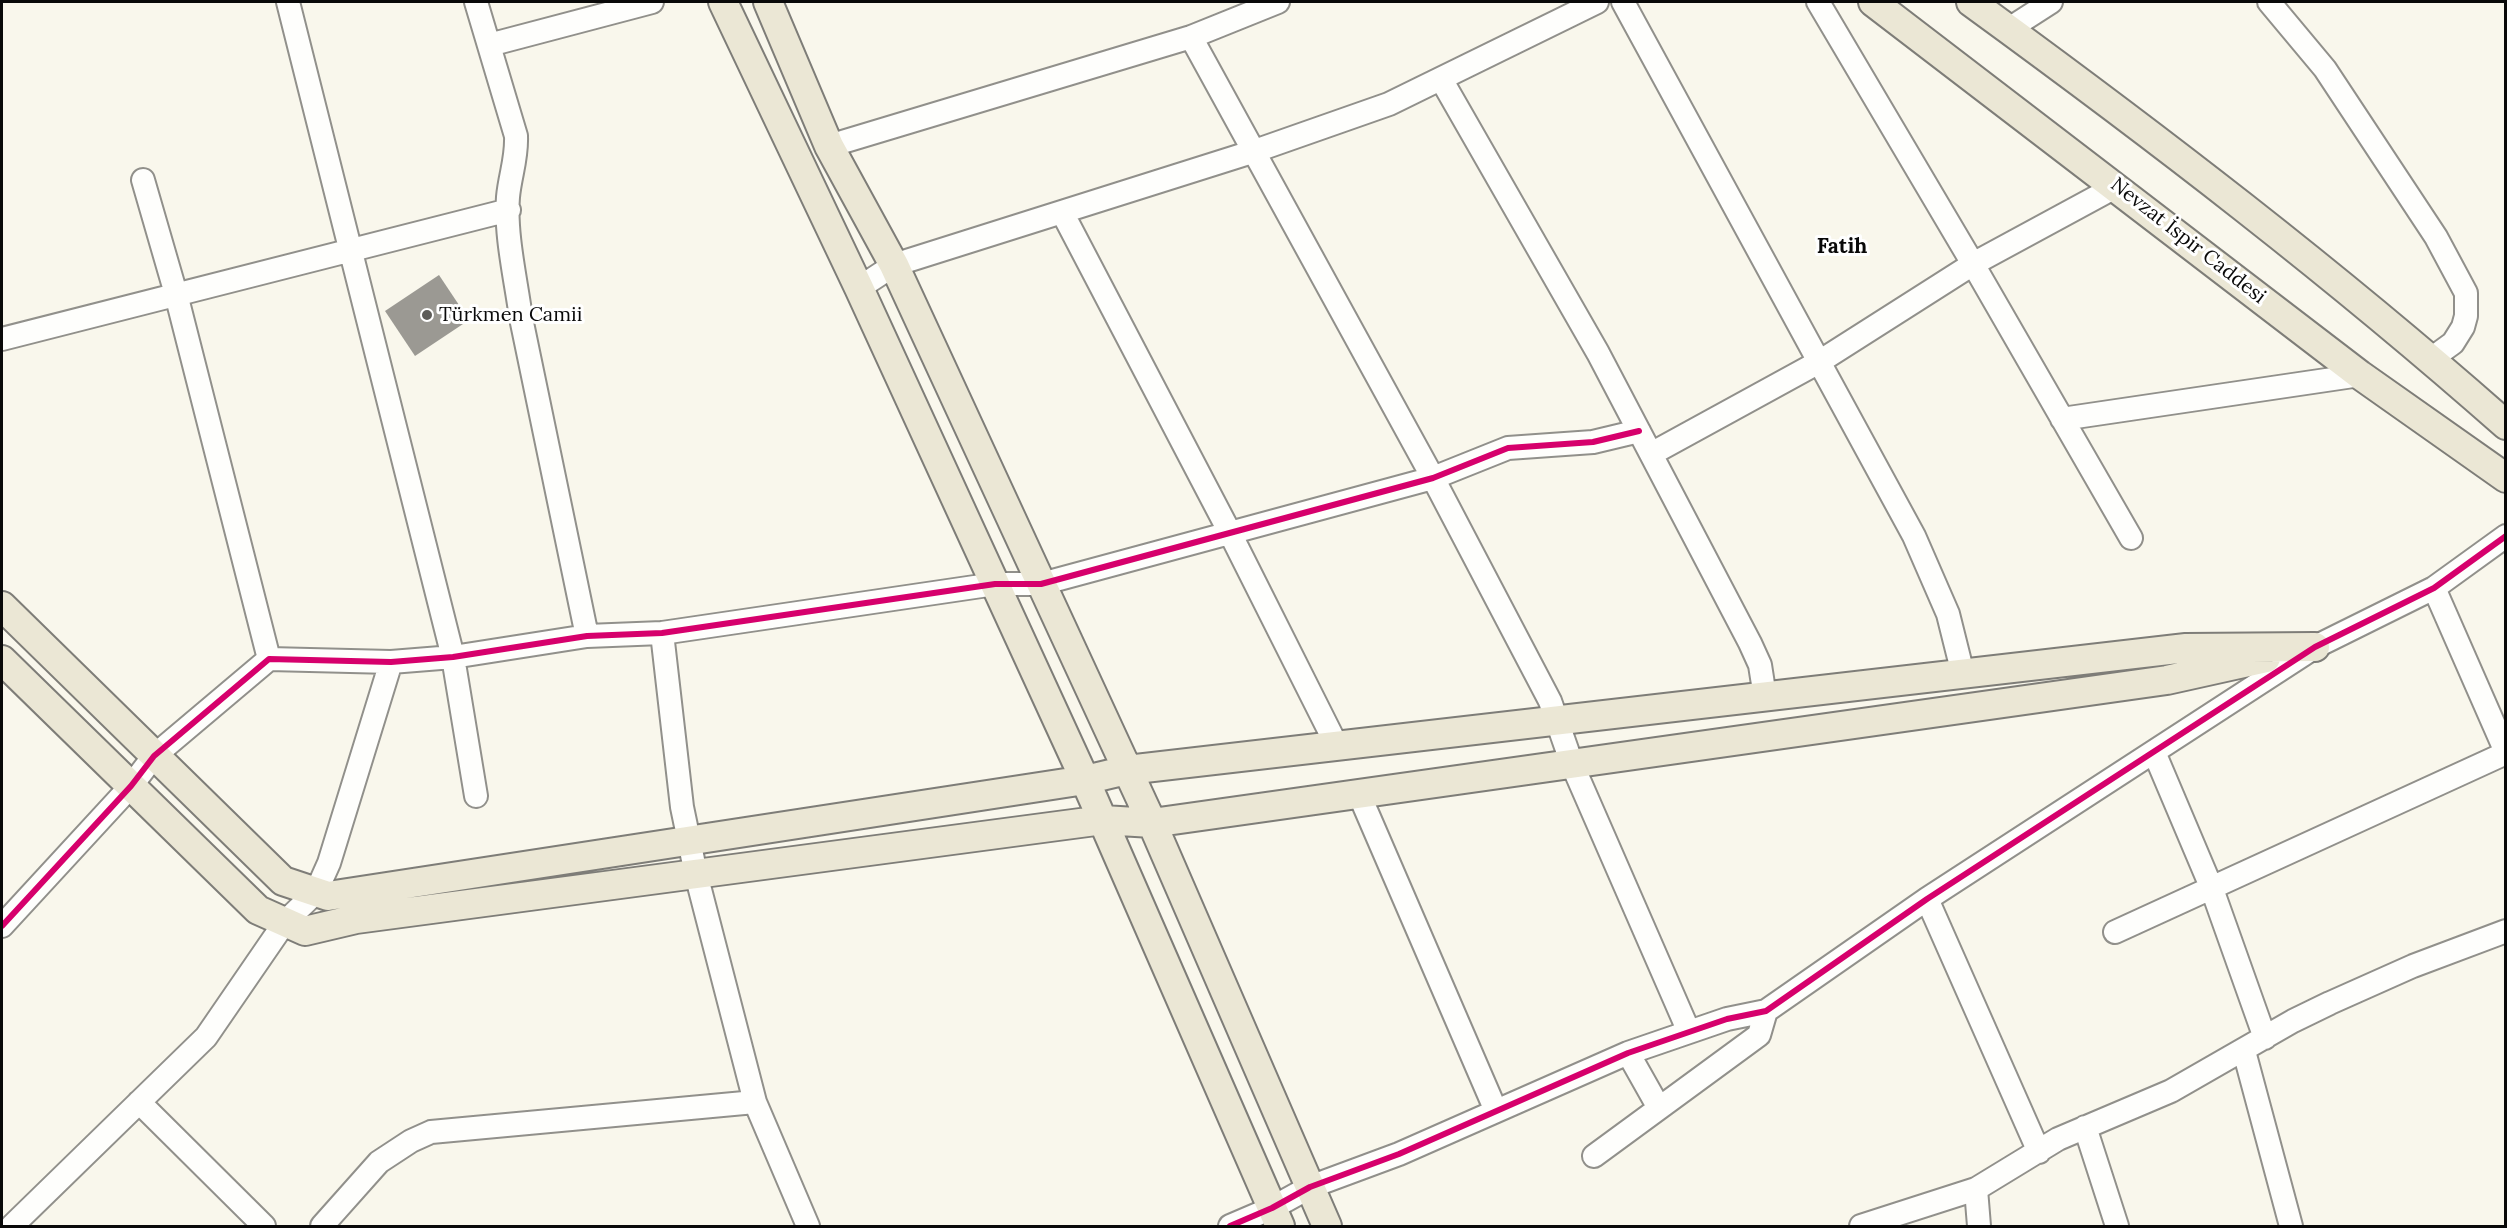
<!DOCTYPE html>
<html>
<head>
<meta charset="utf-8">
<style>
  body { margin:0 }
  #map { position:relative; width:2507px; height:1228px; overflow:hidden; background:#f9f7ec; font-family:Lora,serif }
  canvas { display:block }
  .frame { position:absolute; inset:0; border:3px solid #090909; pointer-events:none }
</style>
</head>
<body>
<div id="map">
<canvas width="2507" height="1228"></canvas>
<div class="frame"></div>
</div>
<script>
const c = document.querySelector('canvas').getContext('2d');
c.lineJoin = 'round';
function paint(path, color) { c.fillStyle = color; c.fill(path, 'evenodd'); }
function trace(path, color, width, dash) { c.strokeStyle = color; c.lineWidth = width; c.lineCap = dash ? 'butt' : 'round'; c.setLineDash(dash || []); c.stroke(path); }
function write(font, color, halo, rows, align = 'center') {
  c.font = font + ' Lora,serif'; c.lineWidth = 6; c.setLineDash([]); c.textBaseline = 'middle'; c.strokeStyle = halo; c.fillStyle = color; for (const [text, x, y, turn = 0] of rows) {
    c.save(); c.translate(x, y); c.rotate((+turn || 0) * Math.PI / 180); c.textAlign = isNaN(turn) ? turn : align; if (halo) c.strokeText(text, 0, 0); c.fillText(text, 0, 0); c.restore();
  }
}
const building = new Path2D(`
  M439 275 469 320 415 356 385 311Z`);
const minor = new Path2D(`
  M288 2 453 657 476 796
  M476 2 516 136C517 159 510 175 508 197 505 235 516 280 521 318L587 636
  M1623 2 1914 536 1948 614 1963 674
  M1818 2 1973 264 2131 538
  M2269 2 2325 69 2436 237 2466 293V316L2463 327 2453 343 2431 359
  M2009 29 2051 2
  M1191 37 1433 478 1550 701 1572 764 1689 1032
  M489 45 652 2
  M1441 79 1598 353 1750 643 1760 665 1765 697
  M829 146 1191 37 1278 2
  M143 180 176 294 269 659
  M1062 212 1230 533 1337 746
  M859 288 894 265 1255 151 1389 104 1597 2
  M2 339 509 210
  M2062 419 2360 375
  M1651 454 1819 362 1973 264 2117 186
  M2434 588 2506 752
  M662 633 682 807 696 874 755 1102 808 1226
  M2154 752 2212 889 2265 1038
  M1359 794 1496 1111
  M1927 899 2039 1152
  M2 926 131 786 154 756 269 659 391 662 453 657 587 636 662 633 995 584H1041L1433 478 1508 448 1593 442 1639 431
  M2115 932 2506 753
  M2244 1051 2291 1226
  M1628 1053 1659 1108
  M139 1102 264 1226
  M2085 1127 2117 1226
  M1594 1156 1759 1035 1766 1011
  M1976 1189 1979 1226
  M12 1226 206 1037 285 922 316 892 329 863 391 662
  M322 1226 379 1162 411 1141 431 1132 755 1102
  M1230 1226 1272 1208 1310 1187 1399 1154 1628 1053 1727 1019 1766 1011 1927 899 2315 647 2434 588 2506 536
  M1861 1226 1976 1189 2058 1139 2171 1091 2293 1021 2330 1003 2413 966 2506 931`);
const major = new Path2D(`
  M723 2 859 288 1085 780 1280 1226
  M768 2 829 146 894 265 1152 823 1327 1226
  M1873 2 2360 375 2506 478
  M1971 2C2155 136 2335 274 2506 425
  M2 606 283 881 328 896 1085 780 1127 770 2186 648 2315 647
  M2 660 258 910 305 931 356 919 1103 820 1152 823 2167 680 2266 658`);
const cycleway = new Path2D(`
  M2 926 131 786 154 756 269 659 391 662 453 657 587 636 662 633 995 584H1041L1433 478 1508 448 1593 442 1639 431
  M1230 1226 1272 1208 1310 1187 1399 1154 1628 1053 1727 1019 1766 1011 1927 899 2315 647 2434 588 2506 536`);
const markers = [
  [427,315,6,"#5d5c58"]
];
const streetNames = [
  ["Nevzat İspir Caddesi",2188,241,38]
];
const poiNames = [
  ["Türkmen Camii",439,315]
];
const neighbourhoodNames = [
  ["Fatih",1842,247]
];
paint(building, '#9b9993');
trace(minor, '#91908b', 26);
trace(major, '#7e7d78', 32);
trace(minor, '#fefefc', 22);
trace(major, '#ebe7d5', 28);
trace(cycleway, '#d6006c', 6);
for (const [x, y, r, color] of markers) { const dot = new Path2D(); dot.arc(x, y, r, 0, 2 * Math.PI); c.fillStyle = color; c.fill(dot); trace(dot, '#fff', 2); }
write('20px', '#090909', '#fff', streetNames);
write('20px', '#090909', '#fff', poiNames, 'left');
write('bold 21px', '#090909', '#fff', neighbourhoodNames);
</script>
</body>
</html>
